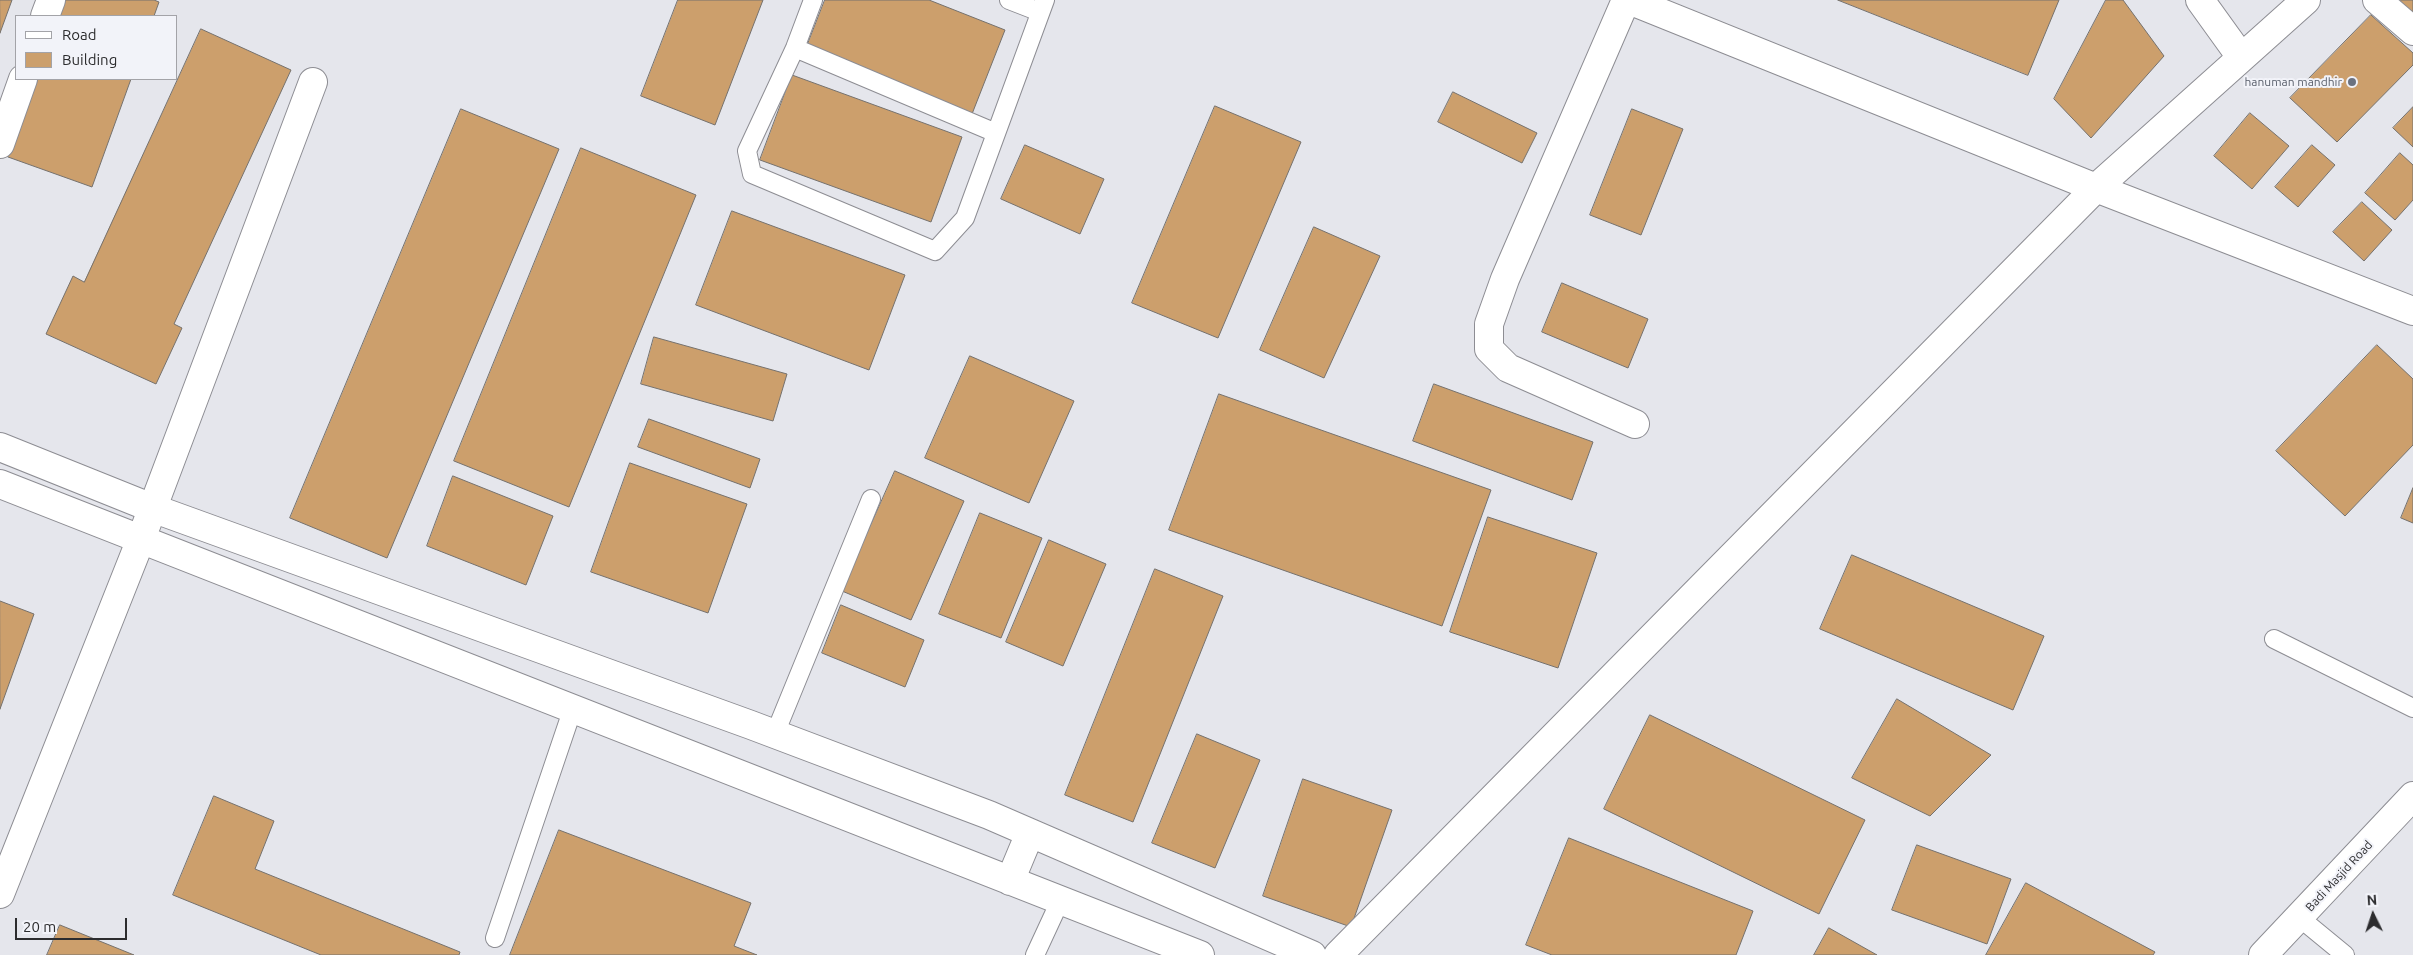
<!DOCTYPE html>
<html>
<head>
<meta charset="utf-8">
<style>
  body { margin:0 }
  #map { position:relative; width:2413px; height:955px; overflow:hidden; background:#e5e6ec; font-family:Ubuntu,sans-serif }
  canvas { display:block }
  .legend { position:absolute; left:15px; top:15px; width:162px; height:65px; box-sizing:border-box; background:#f2f3f9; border:1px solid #a3a3a8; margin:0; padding:6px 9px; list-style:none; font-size:15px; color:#2c2c2e }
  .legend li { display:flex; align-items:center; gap:10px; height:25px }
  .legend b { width:25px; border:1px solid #a3a3a8 }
  .north { position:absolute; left:2348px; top:890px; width:50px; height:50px; -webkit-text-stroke:4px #f2f3f9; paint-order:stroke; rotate:356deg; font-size:14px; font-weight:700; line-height:20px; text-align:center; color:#2c2c2e }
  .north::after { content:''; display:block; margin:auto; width:18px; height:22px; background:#2c2c2e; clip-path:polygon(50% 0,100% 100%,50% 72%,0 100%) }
  .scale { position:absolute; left:15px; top:918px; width:112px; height:22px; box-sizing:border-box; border:2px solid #2c2c2e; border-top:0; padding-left:6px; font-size:15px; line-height:18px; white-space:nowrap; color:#2c2c2e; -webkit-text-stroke:4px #f2f3f9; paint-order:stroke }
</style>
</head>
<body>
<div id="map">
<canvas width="2413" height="955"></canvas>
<ul class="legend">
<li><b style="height:6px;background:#fff"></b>Road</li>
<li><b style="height:14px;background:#cc9f6c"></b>Building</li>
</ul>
<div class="north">N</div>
<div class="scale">20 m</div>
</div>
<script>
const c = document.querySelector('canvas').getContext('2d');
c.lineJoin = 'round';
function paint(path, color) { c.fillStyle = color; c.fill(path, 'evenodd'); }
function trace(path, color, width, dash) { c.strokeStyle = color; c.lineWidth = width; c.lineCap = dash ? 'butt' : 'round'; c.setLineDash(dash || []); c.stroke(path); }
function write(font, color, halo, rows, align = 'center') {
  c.font = font + ' Ubuntu,sans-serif'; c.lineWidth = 4; c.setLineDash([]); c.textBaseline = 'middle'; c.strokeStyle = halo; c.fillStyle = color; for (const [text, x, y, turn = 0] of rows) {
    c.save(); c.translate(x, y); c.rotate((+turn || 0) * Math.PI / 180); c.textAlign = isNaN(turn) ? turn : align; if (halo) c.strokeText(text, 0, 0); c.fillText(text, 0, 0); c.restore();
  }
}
const building = new Path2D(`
  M0 0H12L0 33Z
  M65 0H154L159 2 154 16H59Z
  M678 0H763L715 125 641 96Z
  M825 0H929L1005 30 972 114 806 49Z
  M1838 0H2059L2028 75Z
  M2106 0H2123L2164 56 2091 138 2054 99Z
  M2389 0H2413V21Z
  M2371 15 2413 53V65L2337 142 2290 98Z
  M201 29 291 70 174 324 182 328 156 384 46 334 73 276 84 282Z
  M792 75 962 137 931 222 760 160Z
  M36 79H131L92 187 8 157Z
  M1453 92 1537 133 1522 163 1438 122Z
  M1215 106 1301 142 1218 338 1132 303Z
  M2413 107V147L2393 128Z
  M461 109 559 149 387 558 290 518Z
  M1632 109 1683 129 1641 235 1590 215Z
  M2250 113 2289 146 2252 189 2214 156Z
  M1025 145 1104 179 1080 234 1001 199Z
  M2312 145 2335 165 2298 207 2275 187Z
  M581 148 696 195 569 507 454 461Z
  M2400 153 2413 165V200L2395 220 2365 193Z
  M2362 202 2392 230 2364 261 2333 232Z
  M732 211 905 275 869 370 696 305Z
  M1314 227 1380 256 1324 378 1260 350Z
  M1562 283 1648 319 1628 368 1542 332Z
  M654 337 787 374 773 421 641 384Z
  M2377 345 2413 379V445L2345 516 2276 451Z
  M970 356 1074 401 1029 503 925 458Z
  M1434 384 1593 442 1572 500 1413 441Z
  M1219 394 1491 490 1442 626 1169 530Z
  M649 419 760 459 750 488 638 447Z
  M630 463 747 504 708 613 591 572Z
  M895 471 964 501 911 620 842 591Z
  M453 476 553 516 526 585 427 546Z
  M2413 488V523L2401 518Z
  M980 513 1042 538 1001 638 939 614Z
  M1488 517 1597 553 1558 668 1450 632Z
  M1049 540 1106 564 1063 666 1006 642Z
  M1852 555 2044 636 2013 710 1820 629Z
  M1155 569 1223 596 1133 822 1065 795Z
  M0 601 34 614 0 709Z
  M841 605 924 640 905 687 822 653Z
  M1897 699 1991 755 1930 816 1852 778Z
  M1650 715 1865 820 1819 914 1604 809Z
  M1197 734 1260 760 1215 868 1152 843Z
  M1303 779 1392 810 1351 927 1263 896Z
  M214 796 274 821 255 869 460 952 459 955H321L173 895Z
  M559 830 751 903 734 946 757 955H510Z
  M1569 838 1753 911 1736 955H1552L1526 945Z
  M1917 845 2011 879 1987 944 1892 910Z
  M2026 883 2155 952 2153 955H1986Z
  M60 925 134 955H47Z
  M1829 928 1877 955H1814Z`);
const service = new Path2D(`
  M813 0 795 48 747 151 752 174 935 251 965 218 1045 0
  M1009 0 1040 12
  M795 48 996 133
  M2274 639 2413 708
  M774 736 871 499
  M2300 918 2345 955
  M495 938 573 708
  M1035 955 1060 901`);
const minor = new Path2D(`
  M1626 0 1505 279 1489 324V349L1508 368 1635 424
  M1629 0 2096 188 2413 311
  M2200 0 2241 57
  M2377 0 2413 31
  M45 16 51 0
  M0 144 23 79
  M0 894 141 539 313 82
  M1338 955 2096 188 2306 0
  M2263 955 2413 796`);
const tertiary = new Path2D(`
  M0 447 152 508 751 725 989 815 1312 955
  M0 484 1200 955
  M1010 881 1030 833`);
const markers = [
  [2352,82,5,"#6b7280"]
];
const worshipNames = [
  ["hanuman mandhir",2342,82]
];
const streetNames = [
  ["Badi Masjid Road",2339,876,-47]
];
paint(building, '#cc9f6c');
trace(building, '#75716d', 1);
trace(service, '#8d8d93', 20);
trace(minor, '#8d8d93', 30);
trace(tertiary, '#8d8d93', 30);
trace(service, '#fff', 18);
trace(minor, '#fff', 28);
trace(tertiary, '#fff', 28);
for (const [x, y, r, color] of markers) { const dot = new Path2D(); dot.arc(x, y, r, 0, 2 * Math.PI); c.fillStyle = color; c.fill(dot); trace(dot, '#f2f3f9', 2); }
write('12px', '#5b616d', '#f2f3f9', worshipNames, 'right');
write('12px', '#2c2c2e', '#f2f3f9', streetNames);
</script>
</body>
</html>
